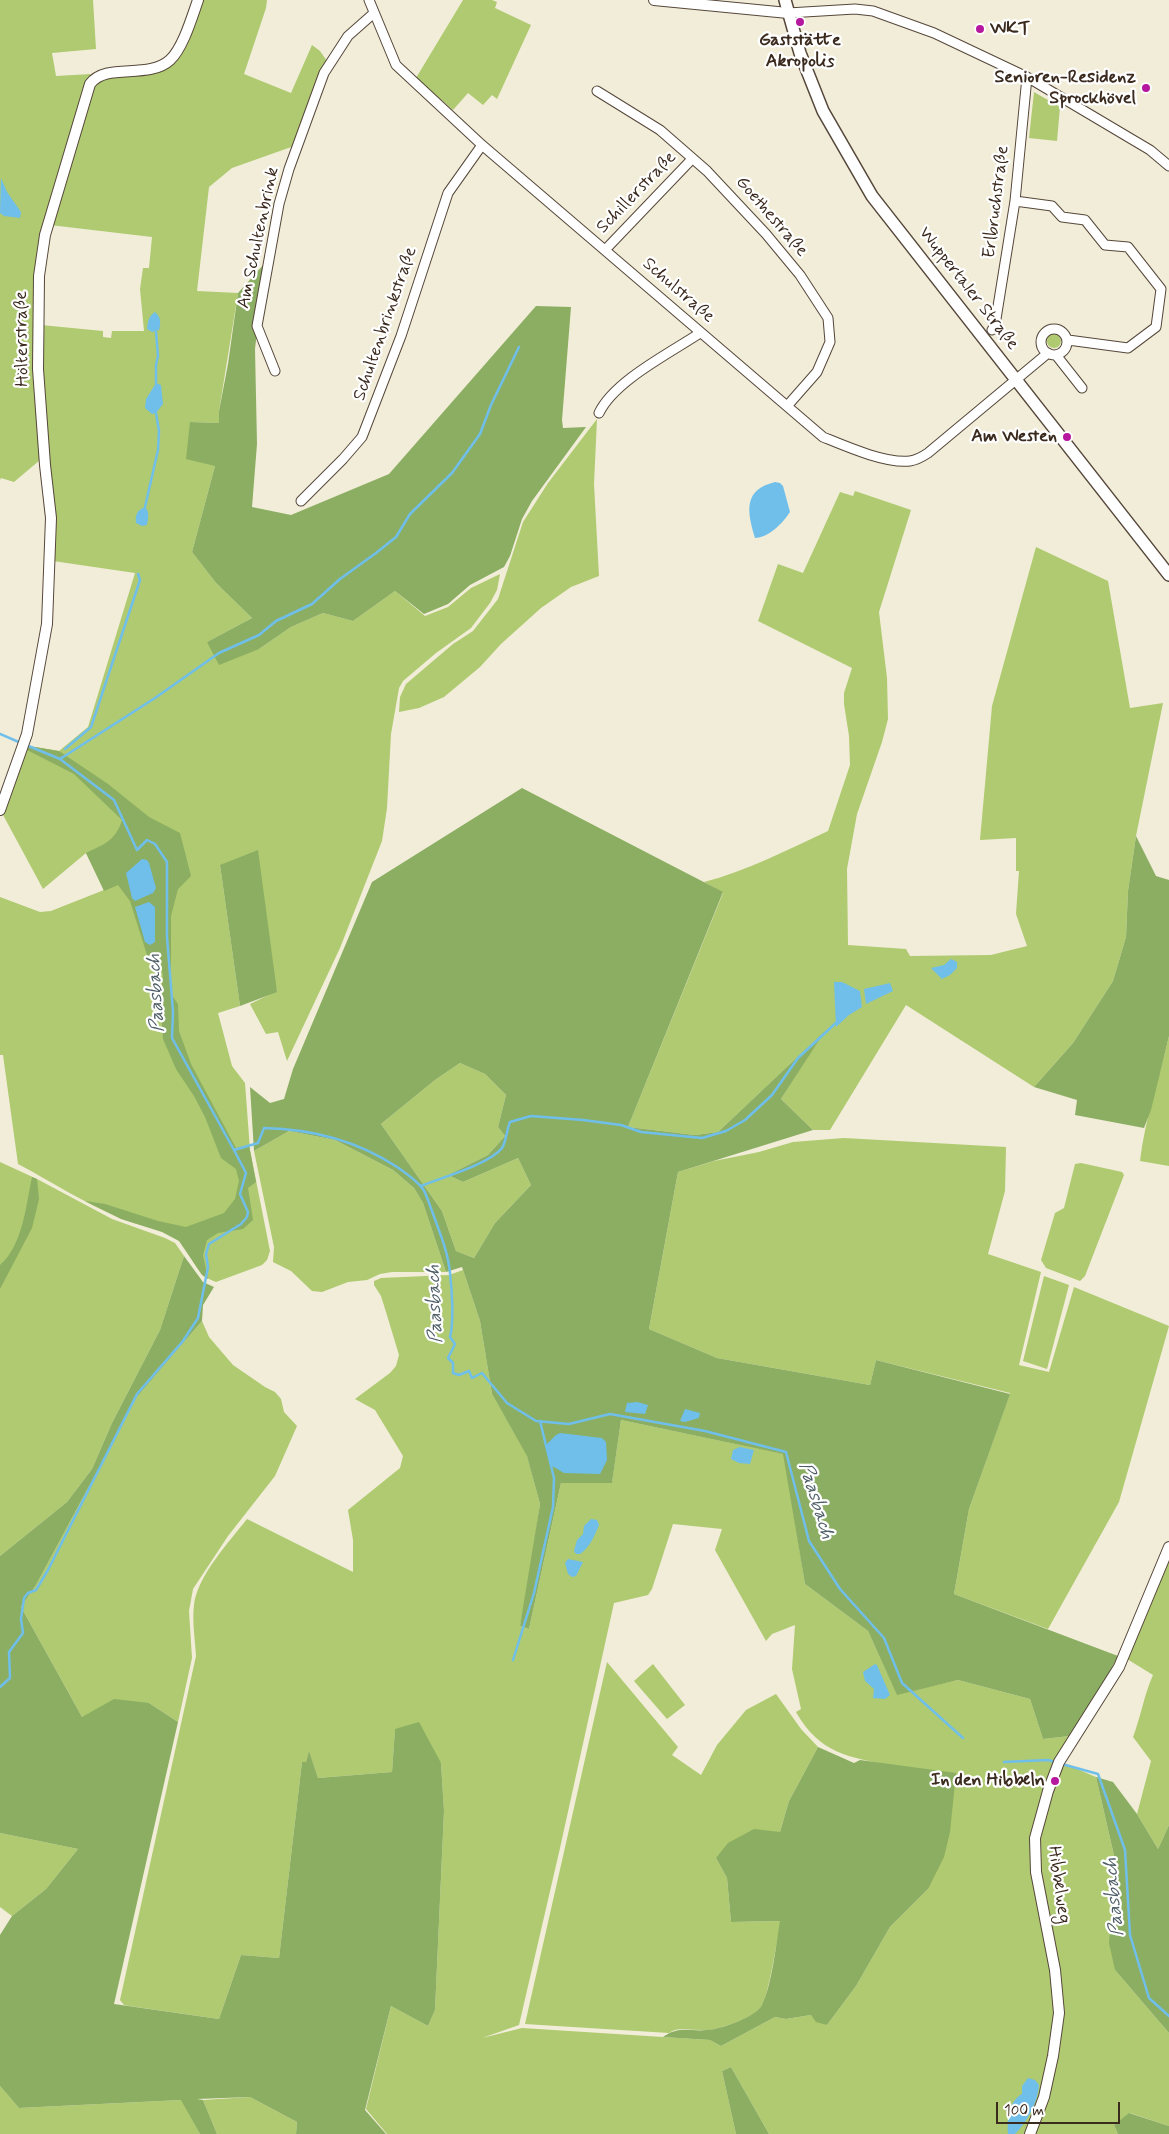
<!DOCTYPE html>
<html>
<head>
<meta charset="utf-8">
<style>
  body { margin:0 }
  #map { position:relative; width:1169px; height:2134px; overflow:hidden; background:#f1edd8; font-family:Mynerve,sans-serif }
  canvas { display:block }
  .scale { position:absolute; left:996px; top:2102px; width:124px; height:22px; box-sizing:border-box; border:2px solid #3b2a1e; border-top:0; padding-left:6px; font-size:15px; line-height:18px; white-space:nowrap; color:#3b2a1e; -webkit-text-stroke:4px #fff; paint-order:stroke }
</style>
</head>
<body>
<div id="map">
<canvas width="1169" height="2134"></canvas>
<div class="scale">100 m</div>
</div>
<script>
const c = document.querySelector('canvas').getContext('2d');
c.lineJoin = 'round';
function paint(path, color) { c.fillStyle = color; c.fill(path, 'evenodd'); }
function trace(path, color, width, dash) { c.strokeStyle = color; c.lineWidth = width; c.lineCap = dash ? 'butt' : 'round'; c.setLineDash(dash || []); c.stroke(path); }
function write(font, color, halo, rows, align = 'center') {
  c.font = font + ' Mynerve,sans-serif'; c.lineWidth = 4.5; c.setLineDash([]); c.textBaseline = 'middle'; c.strokeStyle = halo; c.fillStyle = color; for (const [text, x, y, turn = 0] of rows) {
    c.save(); c.translate(x, y); c.rotate((+turn || 0) * Math.PI / 180); c.textAlign = isNaN(turn) ? turn : align; if (halo) c.strokeText(text, 0, 0); c.fillText(text, 0, 0); c.restore();
  }
}
const green = new Path2D(`
  M0 0H93L96 49 52 53 56 76 91 74 81 95 42 236 40 460 14 482 1 478 0 480Z
  M203 0H267L266 8 244 74 291 93 312 45 320 51 327 61 294 146 232 168 209 187 197 291 238 293 219 411V423L190 422 215 466 192 552 216 583 252 618 207 642 259 649 291 627 323 613 353 621 395 591 425 616 448 607 471 588 500 574 497 590 490 603 471 628 436 653 403 681 399 688 391 734 387 808 382 841 340 948 287 1061 278 1032 266 1034 250 1004 277 991 220 865 240 1006 218 1013 232 1066 245 1083 250 1150 270 1251 267 1260 262 1265 216 1282C192 1274 194 1253 178 1240 162 1228 139 1226 120 1218 84 1203 52 1182 18 1164L3 1055H0V897L40 912 51 911 104 890 86 853 43 889 2 813 29 746 59 751 88 727 135 573 53 561 46 467 41 325 103 331V337L111 338 112 331H144L140 289 143 268H149L152 237 50 225 90 88 102 78 145 75 167 68 176 62Z
  M463 0H492L497 2 495 8 531 25 497 99 492 95 483 105 468 93 453 110 416 78Z
  M1034 92 1060 107 1057 141 1029 138Z
  M1047 341a7 7 0 1 1 14 0a7 7 0 1 1-14 0Z
  M597 419 594 484 599 576 571 587 541 608 501 644 480 667 444 697 419 708 399 712 400 697 406 684 453 644 473 631 498 599 523 522 548 483Z
  M855 491 911 510 879 612 887 678 888 719 882 742 857 814 847 869 848 945 906 949 910 956 991 955 1027 946 1016 914 1019 871H1016V838L980 840 992 706 1036 547 1108 581 1130 708 1163 703 1136 836 1128 891 1126 937 1113 981 1073 1043 1034 1087 906 1005 830 1130H813L781 1099 823 1033 718 1132 695 1135 628 1127 723 893 704 882C747 871 787 850 828 831L850 765 849 736 844 704V693L852 668 758 621 778 564 803 573 840 492 853 496Z
  M1169 1036V1166L1140 1161C1145 1119 1159 1078 1169 1036Z
  M460 1063 485 1074 506 1095 498 1127 505 1136 488 1155 448 1175 463 1182 518 1158 531 1185 495 1223 474 1258 456 1251 442 1211 381 1124 435 1080Z
  M289 1131 335 1140 393 1170 414 1188 423 1203 446 1272H392L380 1274 367 1280 348 1282 322 1292 312 1291 291 1271 273 1262 274 1247 254 1151Z
  M844 1138 1006 1147 1005 1191 988 1254 1041 1272 1019 1365 1049 1372 1074 1287 1169 1326 1119 1502 1048 1629 954 1594 969 1509 1010 1393 876 1360 870 1385 717 1358 649 1329 678 1172 714 1161 759 1152 793 1142Z
  M0 1162 37 1179 112 1219 165 1238 175 1243 184 1256 160 1330 112 1423 92 1469 67 1502 0 1556Z
  M1081 1163 1122 1172 1124 1175 1085 1276 1080 1281 1046 1268 1041 1260 1055 1213 1064 1208 1075 1164Z
  M463 1270 480 1321 492 1394 527 1455 540 1504 527 1592 520 1626 529 1629 561 1483 612 1482 621 1420 784 1454 805 1584 868 1631 897 1694 958 1680 1030 1699 1043 1739 1070 1736 1031 1838 1053 1986 1055 2013 1050 2056 1041 2096 1026 2134H769L731 2067 722 2071 736 2134H387L366 2109 391 2006 428 2026 435 2010 444 1811 441 1763 395 1730 392 1772 318 1778 309 1752 306 1762H302L279 1958 241 1955 219 2019 129 2006 124 2005 120 2000 196 1656C195 1639 192 1621 194 1605 197 1576 230 1541 247 1519L353 1572V1540L348 1510 400 1468 403 1456 375 1410 355 1399 390 1373 396 1366 399 1355 386 1312 381 1296 374 1285V1281L381 1278 449 1275ZM673 1524 722 1529 715 1550 766 1641 772 1634 795 1625 792 1669 801 1709 796 1712C819 1753 849 1758 892 1765L928 1889 890 1927 856 1986 827 2025 811 2015 786 2019 775 2017 721 2046 710 2040 522 2028 482 2038 519 2025 560 1848 614 1603 648 1595 652 1589Z
  M1044 1276 1069 1285 1047 1369 1023 1361Z
  M202 1321 209 1337 233 1365 265 1387 275 1392 281 1399 284 1412 297 1426 275 1476 228 1536 193 1589 189 1611 192 1658 178 1722 149 1703 82 1717 21 1607 36 1585 137 1397Z
  M1169 1554V1825L1158 1849 1137 1814 1151 1761 1133 1737C1141 1716 1144 1695 1153 1675L1127 1659Z
  M607 1662 678 1747 672 1755 701 1775 717 1745 746 1710 776 1694 801 1729 818 1747 789 1801 780 1832 716 1858 727 1878 731 1922 781 1921C777 1938 769 1996 761 2007 752 2019 724 2027 710 2030 696 2032 680 2025 669 2033L525 2024Z
  M653 1664 685 1705 667 1719 634 1681Z
  M1063 1763 1096 1777 1116 1864 1113 1903 1115 1970 1169 2033V2126L1130 2113 1114 2125 1118 2134H1036L1054 2073 1061 2022 1041 1880 1039 1849 1045 1816 1055 1782Z
  M0 1833 78 1849 46 1889 12 1916 0 1907Z
  M0 2086 19 2108 182 2100 200 2134H0Z
  M250 2097 297 2122 296 2134H217L203 2100Z`);
const forest = new Path2D(`
  M265 263 255 349 257 444 252 507 291 515 389 474 536 306 571 307 562 420 563 428 586 427 532 501 522 519 510 556 504 567 470 585 448 604 424 614 395 591 353 621 323 613 291 627 259 649 219 665 207 642 252 618 216 583 192 552 215 466 186 459 190 422 219 423V411L228 364 238 293Z
  M29 746 59 751 108 784 149 817 180 833 191 876 178 889 171 916V994L178 1004 179 1031 191 1064 236 1148 249 1145 256 1182 248 1188 253 1220 243 1229 218 1233 207 1240 203 1255 208 1279 202 1275 179 1241 162 1232 121 1219 85 1201 105 1204 158 1221 186 1227 224 1213 235 1199 239 1181 236 1169 221 1158 205 1117 194 1096 176 1069 163 1039 160 1000 163 976 159 955H147L130 901 118 885 104 891 86 853C105 844 116 840 122 820L74 774 27 750Z
  M522 788 723 892 628 1127 695 1135 718 1132 825 1031 781 1099 813 1130 678 1172 649 1329 717 1358 870 1385 876 1360 1010 1394 969 1509 954 1594 1118 1656 1095 1699 1070 1736 1043 1739 1030 1699 958 1680 897 1695 868 1631 805 1584 783 1454 621 1420 612 1483H561L529 1629 520 1626 540 1504 527 1456 492 1394 480 1321 462 1267 446 1272 423 1203 414 1188 393 1170 335 1140 289 1131 254 1151 250 1087 270 1103 284 1099 293 1069 372 882ZM460 1063 485 1074 506 1095 498 1127 505 1136 488 1155 448 1175 463 1182 518 1158 531 1185 495 1223 474 1258 456 1251 442 1211 381 1124 435 1080Z
  M1136 836 1156 876 1169 880V1036L1151 1110 1144 1128 1075 1115 1077 1100 1034 1087 1073 1043 1113 981 1126 937 1128 891Z
  M258 850 277 992 240 1006 220 865Z
  M32 1177 37 1179 39 1199 32 1228 0 1289V1265C23 1245 26 1205 32 1177Z
  M184 1256 203 1282 214 1287 203 1305 202 1321 137 1397 36 1585 21 1607 82 1717 114 1699 149 1703 178 1722 114 2004 219 2019 241 1955 279 1958 302 1762H306L309 1751 318 1778 392 1772 395 1729 419 1722 441 1763 444 1811 435 2010 428 2026 391 2006 365 2110 386 2134H296L297 2122 250 2097 197 2099 203 2100 217 2134H200L181 2100 19 2108 0 2086V1935L12 1916 46 1889 78 1849 0 1833V1556L67 1502 92 1469 112 1423 160 1330Z
  M818 1747 854 1763 860 1760 956 1773 950 1832 944 1857 928 1889 890 1927 856 1986 827 2025 816 2022 811 2015 786 2019 775 2017 721 2046 710 2040 663 2037C680 2025 689 2032 708 2030 721 2029 756 2017 762 2005 772 1984 776 1945 780 1921L731 1922 727 1878 716 1858 728 1843 754 1829 780 1832 789 1801Z
  M1096 1777 1113 1782 1137 1814 1158 1849 1169 1825V2033L1115 1970 1109 1943 1116 1864Z
  M731 2067 769 2134H736L722 2071Z
  M1129 2113 1169 2126V2134H1118L1114 2125Z`);
const water = new Path2D(`
  M1 178 7 192 21 212 20 218 4 216 0 213Z
  M155 312C161 317 161 323 159 330L152 332 147 329C148 321 148 317 155 312Z
  M156 383 161 385 163 404 156 413 152 414 145 408 146 399Z
  M775 482 780 483 783 486 790 512C783 523 768 538 755 538 747 511 743 490 775 482Z
  M145 507C150 512 148 518 147 525L142 526 136 523C135 515 137 510 145 507Z
  M142 859 147 860 149 863 156 888 153 893 135 901 132 898 126 873Z
  M149 902 155 907V942L150 945 145 942 135 907Z
  M951 959 957 962V968L950 975 942 979 931 968 944 965Z
  M834 982H842L860 991 862 1007 849 1015 836 1027Z
  M890 983 893 991 866 1004 864 989Z
  M637 1402 648 1405 645 1414 625 1412 627 1403Z
  M685 1409 700 1413 699 1418 685 1422 680 1421Z
  M560 1433 602 1438 606 1442 607 1460 600 1474 564 1473 552 1466 545 1446 556 1435Z
  M740 1447 754 1450 750 1464 739 1463 731 1459 733 1450Z
  M591 1519 597 1520 599 1525C595 1535 590 1547 580 1554H576L574 1551 577 1540 583 1534 584 1526Z
  M568 1559 583 1562 576 1576 572 1577 568 1574 565 1563Z
  M875 1664 877 1665 890 1695 885 1699 873 1698 874 1689 865 1681 863 1672Z
  M1028 2078 1035 2080 1039 2085C1038 2102 1027 2122 1015 2134H1008C1007 2120 1008 2102 1022 2094V2086Z`);
const stream = new Path2D(`
  M156 332 158 356 156 365V383
  M145 507 158 450 159 431 156 413
  M0 734 21 743
  M26 745 60 759 114 800 137 850 147 840 155 844 167 862V937L173 1012 172 1038 234 1150 258 1143 264 1128C312 1129 356 1140 397 1167 407 1174 416 1180 423 1189 427 1195 429 1204 432 1211 439 1231 448 1251 450 1273 452 1290 454 1322 450 1337L455 1344 448 1358 453 1363V1373L459 1375 469 1371 472 1378 482 1373 507 1403 536 1421 569 1424 610 1414 705 1431 786 1452 809 1541 840 1589 884 1638 902 1683 963 1738
  M65 749 91 727 140 580 138 574
  M60 759 155 698 219 653 259 635 276 621 312 604 340 579 376 553 396 537 410 514 452 473 480 434 491 405 519 347
  M421 1186C440 1178 490 1164 502 1148 506 1142 507 1129 510 1122L531 1116 583 1120 621 1125 641 1132 702 1138 726 1131 745 1120 772 1095 798 1058 838 1021
  M513 1660 534 1593 553 1507 554 1478 540 1421
  M0 1687 10 1678 9 1652 23 1633 21 1619 24 1598 28 1593 36 1590 48 1570 137 1394 183 1341 198 1318 208 1267 206 1254 209 1244 241 1224 247 1217 248 1212 240 1194 246 1173 234 1150
  M1004 1762 1048 1760 1055 1762
  M1062 1764 1098 1774 1125 1850 1130 1935 1149 1998 1169 2016`);
const minor = new Path2D(`
  M369 0 396 65 482 145 823 437C845 446 886 464 910 461 917 460 922 457 928 453L1048 353
  M788 13 855 9 873 11 934 33 1027 77 1150 150 1169 166
  M597 91 660 130 707 171 766 234 800 275 828 318 830 342 817 372 788 405
  M1015 201 1052 206 1062 217 1085 220 1105 245 1128 247 1161 289 1156 327 1128 348 1068 340
  M605 250 692 159
  M1041 342a13 13 0 1 1 26 0a13 13 0 1 1-26 0Z
  M992 330 995 325 1015 201 1027 77
  M1056 355 1082 388
  M275 371 257 326 279 204 289 169 324 73 348 36 374 13
  M599 413C614 381 670 353 700 333
  M301 501 343 459 362 437 401 336 448 193 482 145`);
const tertiary = new Path2D(`
  M654 0 788 13
  M0 810 27 734 47 624 51 518 45 465 38 369 39 276 45 235 90 84C106 62 148 80 170 60 183 48 192 17 198 0
  M1030 2134 1044 2097 1053 2056 1059 2013 1055 1970 1036 1872 1035 1838 1048 1791 1059 1762 1119 1667 1169 1547`);
const secondary = new Path2D(`
  M785 0 800 53 823 111 872 196 1169 575`);
const markers = [
  [800,22,5,"#b5179e"],
  [980,29,5,"#b5179e"],
  [1146,88,5,"#b5179e"],
  [1067,437,5,"#b5179e"],
  [1055,1781,5,"#b5179e"]
];
const poiNames = [
  ["WKT",990,29,"left"],
  ["Gaststätte",800,41,"center"],
  ["Akropolis",800,62,"center"],
  ["Senioren-Residenz",1136,78],
  ["Sprockhövel",1136,99],
  ["Am Westen",1057,437],
  ["In den Hibbeln",1045,1781]
];
const streetNames = [
  ["Schillerstraße",637,193,-46],
  ["Erlbruchstraße",997,202,-83],
  ["Goethestraße",771,217,49],
  ["Am Schultenbrink",259,238,-78],
  ["Wuppertaler Straße",968,289,52],
  ["Schulstraße",678,291,41],
  ["Schultenbrinkstraße",386,324,-71],
  ["Hölterstraße",23,339,-91],
  ["Hibbelweg",1058,1885,82]
];
const waterNames = [
  ["Paasbach",157,993,-93],
  ["Paasbach",436,1304,-92],
  ["Paasbach",815,1501,73],
  ["Paasbach",1115,1897,-95]
];
paint(green, '#afca70');
paint(forest, '#8bae62');
paint(water, '#70bfeb');
trace(stream, '#70bfeb', 2.5);
trace(minor, '#56473a', 11);
trace(tertiary, '#56473a', 12);
trace(secondary, '#56473a', 14);
trace(minor, '#fff', 9);
trace(tertiary, '#fff', 10);
trace(secondary, '#fff', 11);
for (const [x, y, r, color] of markers) { const dot = new Path2D(); dot.arc(x, y, r, 0, 2 * Math.PI); c.fillStyle = color; c.fill(dot); trace(dot, '#fff', 2); }
write('bold 18px', '#3b2a1e', '#fff', poiNames, 'right');
write('18px', '#3b2a1e', '#fff', streetNames);
write('italic 19px', '#4e5e66', '#fff', waterNames);
</script>
</body>
</html>
